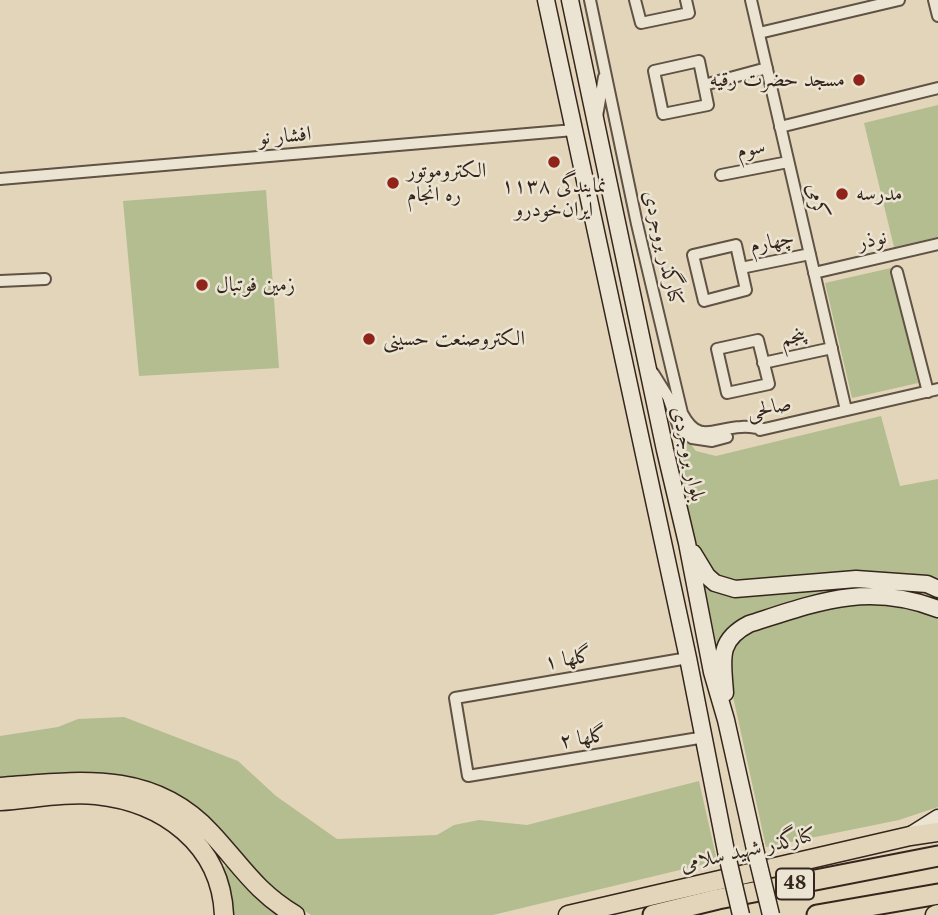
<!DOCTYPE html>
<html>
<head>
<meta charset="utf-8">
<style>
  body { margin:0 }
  canvas { display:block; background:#e2d5ba }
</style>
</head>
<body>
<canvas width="938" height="915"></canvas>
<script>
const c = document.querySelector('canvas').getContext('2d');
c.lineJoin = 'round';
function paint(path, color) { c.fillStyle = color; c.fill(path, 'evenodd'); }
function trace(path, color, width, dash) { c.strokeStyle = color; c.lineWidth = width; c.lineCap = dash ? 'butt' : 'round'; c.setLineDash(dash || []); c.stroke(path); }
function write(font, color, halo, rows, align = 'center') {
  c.font = font + ' "Libre Caslon Text",Amiri,serif'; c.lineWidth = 5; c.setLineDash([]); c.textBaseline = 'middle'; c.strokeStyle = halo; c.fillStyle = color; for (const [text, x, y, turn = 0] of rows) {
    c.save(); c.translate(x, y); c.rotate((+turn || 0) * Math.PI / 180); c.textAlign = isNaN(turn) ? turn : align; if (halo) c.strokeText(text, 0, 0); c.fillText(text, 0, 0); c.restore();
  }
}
const green = new Path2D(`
  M938 105V237L894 247 864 123Z
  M266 190 279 368 139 376 123 201Z
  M891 268 918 383 852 398 825 283Z
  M881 416 900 486 938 479V583L742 585C734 583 722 582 715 577 687 560 677 465 684 436L696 451 716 456Z
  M704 585C741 609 800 588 842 585 874 583 907 586 938 595V603L911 594 779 607 719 656Z
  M885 602 938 616V807L899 820 766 847 727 669 729 650 743 633 836 605Z
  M124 717 238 761 276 796 337 839 437 835 454 825 479 820 527 825 699 781 717 861 493 915H311L278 894 237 854 217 825 186 799 147 784 0 782V736L58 727 78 719Z
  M229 865 282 915H230L221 868Z`);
const minor = new Path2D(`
  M590 0 637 224 682 413C699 445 713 428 741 427 748 426 756 428 764 429
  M635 0 641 23 689 13 686 0
  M751 0 846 410
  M934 0 938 16
  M759 33 899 0
  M699 61 708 105 663 114 654 71Z
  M704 85 767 68
  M597 116 604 77
  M780 127 938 88
  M721 175 788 162
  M0 179 574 130
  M736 245 746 290 704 301 693 255Z
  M741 268 810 254
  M897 272 928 392
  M814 273 938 244
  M0 281 45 279
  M758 340 769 384 727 393 717 349Z
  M763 363 832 348
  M653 373 668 397 679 428 692 438 712 441 727 437
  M760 430 938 389
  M688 658 455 698 468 776 705 737`);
const secondary = new Path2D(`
  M546 0 688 658 726 851
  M570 0 665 450 687 543 712 672 726 720 754 845
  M693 553 707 576 715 583 735 589 856 579 927 584 938 589
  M725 693C723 661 716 641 749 624 818 602 867 582 938 609
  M911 835 938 818`);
const primary = new Path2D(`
  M0 787C78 781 152 769 211 833 241 865 255 891 295 915
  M0 801C31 799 65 792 96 795 163 802 221 844 224 915
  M568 915 910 836 938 832
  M935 915 938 914`);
const trunk = new Path2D(`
  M653 915 718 899 938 856
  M817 915 938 894`);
const secondaryBridge = new Path2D(`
  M754 845 771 915
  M726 851 741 915`);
const markers = [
  [859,80,7,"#8f2418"],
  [554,162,7,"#8f2418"],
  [393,183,7,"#8f2418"],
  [842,194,7,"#8f2418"],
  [202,285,7,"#8f2418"],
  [369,339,7,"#8f2418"]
];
const shields = [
  [795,884,38]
];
const shieldNames = [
  ["48",795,884]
];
const poiNames = [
  ["مسجد حضرت رقیه",845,80,"right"],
  ["الکتروموتور",407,171],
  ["ره انجام",407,195],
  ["نمایندگی ۱۱۳۸",554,186,"center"],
  ["ایران‌خودرو",554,210,"center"],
  ["مدرسه",856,194],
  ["زمین فوتبال",216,285],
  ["الکتروصنعت حسینی",383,339]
];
const streetNames = [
  ["افشار نو",285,136,-5],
  ["سوم",751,149,-11],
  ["کرمی",817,201,77],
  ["نوذر",872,240,-13],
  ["چهارم",772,242,-11],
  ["کنارگذر بروجردی",663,248,77],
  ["پنجم",793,337,-12],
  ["صالحی",769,408,-12],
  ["بلوار بروجردی",688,454,78],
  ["گلها ۱",568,659,-10],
  ["گلها ۲",583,738,-9],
  ["کنارگذر شهید سلامی",748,850,-13]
];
paint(green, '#b3bd90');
trace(minor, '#605244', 14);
trace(secondary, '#35261d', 19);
trace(primary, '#35261d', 21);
trace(trunk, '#35261d', 23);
trace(minor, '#ece4d2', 10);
trace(secondary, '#ece4d2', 16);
trace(primary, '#e2d5ba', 18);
trace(trunk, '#e2d5ba', 19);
trace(secondaryBridge, '#35261d', 19, []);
trace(secondaryBridge, '#ece4d2', 16);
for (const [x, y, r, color] of markers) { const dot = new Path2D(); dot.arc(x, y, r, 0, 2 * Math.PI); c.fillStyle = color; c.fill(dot); trace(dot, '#ece4d2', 2.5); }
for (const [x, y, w] of shields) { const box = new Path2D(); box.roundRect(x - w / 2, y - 15.5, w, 31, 5); c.fillStyle = '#ece4d2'; c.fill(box); trace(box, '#35261d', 2); }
write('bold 19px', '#35261d', null, shieldNames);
write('21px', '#35261d', '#ece4d2', poiNames, 'left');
write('21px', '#35261d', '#ece4d2', streetNames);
</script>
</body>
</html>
